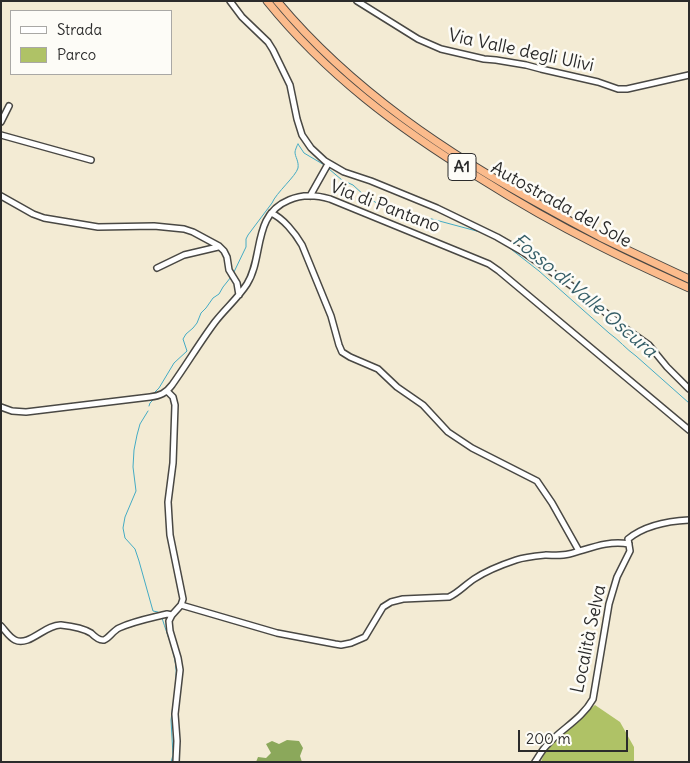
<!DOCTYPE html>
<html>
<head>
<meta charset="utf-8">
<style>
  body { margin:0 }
  #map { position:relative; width:690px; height:763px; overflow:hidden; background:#f3ebd4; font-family:Delius,sans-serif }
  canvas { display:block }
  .frame { position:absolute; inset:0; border:2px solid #2b2b2b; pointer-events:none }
  .legend { position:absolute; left:10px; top:10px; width:162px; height:65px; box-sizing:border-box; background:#fdfcf7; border:1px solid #a9a8a5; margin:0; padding:6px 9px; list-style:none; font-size:15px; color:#2b2b2b }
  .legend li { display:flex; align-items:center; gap:10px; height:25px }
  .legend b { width:25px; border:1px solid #a9a8a5 }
  .scale { position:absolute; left:518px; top:730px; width:110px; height:22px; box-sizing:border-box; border:2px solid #2b2b2b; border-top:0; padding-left:6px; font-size:15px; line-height:18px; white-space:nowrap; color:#2b2b2b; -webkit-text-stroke:4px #fdfcf7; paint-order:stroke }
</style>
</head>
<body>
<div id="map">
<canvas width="690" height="763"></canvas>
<div class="frame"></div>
<ul class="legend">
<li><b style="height:6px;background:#fff"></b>Strada</li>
<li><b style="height:14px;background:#afc266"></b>Parco</li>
</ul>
<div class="scale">200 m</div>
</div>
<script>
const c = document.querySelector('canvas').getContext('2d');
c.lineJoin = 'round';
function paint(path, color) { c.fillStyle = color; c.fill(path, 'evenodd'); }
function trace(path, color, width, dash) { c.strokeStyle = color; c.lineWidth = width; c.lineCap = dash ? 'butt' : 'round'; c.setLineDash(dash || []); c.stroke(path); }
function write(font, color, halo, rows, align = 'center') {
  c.font = font + ' Delius,sans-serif'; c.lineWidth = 5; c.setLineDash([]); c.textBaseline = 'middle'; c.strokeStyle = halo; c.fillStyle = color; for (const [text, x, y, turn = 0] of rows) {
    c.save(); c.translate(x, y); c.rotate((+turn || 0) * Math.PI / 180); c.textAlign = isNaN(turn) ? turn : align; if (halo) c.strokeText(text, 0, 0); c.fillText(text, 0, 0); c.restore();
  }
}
const green = new Path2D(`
  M595 705 620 722 634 747V762H541L547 746Z`);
const forest = new Path2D(`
  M287 740 299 741 303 748 300 756 302 762H256L258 757 266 758 271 753 266 744 272 741 279 744Z`);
const stream = new Path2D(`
  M298 144 304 153 326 166
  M329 169 342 180 353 185 365 196 385 208 402 211 484 233
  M507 246 539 271 609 333C619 340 626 349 636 356L689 403
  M233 274 246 247V239L248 235 272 203C276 193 296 176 298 168 299 161 295 157 295 152 295 151 297 145 298 144
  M154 395V393L159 388 174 363 187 351 183 339 186 334 193 328 197 323 201 313 206 308 213 298 219 294 223 287 231 277
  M149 406 150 403 154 399
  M148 411 140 424 137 435 134 450 133 467 136 491 125 517 123 528 125 538 135 549 139 561 153 611 158 612 161 614
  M162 618C168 638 178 658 176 679
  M171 762 173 755 171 720 176 683`);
const minor = new Path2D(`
  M230 1 242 17 268 42 273 50 290 85 297 119 302 135 311 148 325 161 344 172 371 181 437 208 497 237 523 252 579 291 622 326 649 345 667 367 689 389
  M357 1 418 39 441 49 484 59 496 60 526 65 541 69 598 82 618 89H627L689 75
  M1 122 9 106
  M1 135 91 160
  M1 196 33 214 44 218 98 227 154 226 184 229 193 232 219 246 224 251 227 257 229 270 237 283 239 295
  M310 196 328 164
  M271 213C283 218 295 233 302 245L331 316 339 345 342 352 350 357 378 369 397 387 423 405 448 432 472 448 537 481 552 503 579 551
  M157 268 184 255 218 247
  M167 391 173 397 175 405 173 463 168 502 169 519 170 535 183 599 181 605 172 615 169 621 170 631 178 658 180 670 175 714 177 741 176 762
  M1 407 12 411 26 412 150 397C160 396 166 393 172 385 187 364 200 342 215 322 225 309 238 298 247 284 264 257 252 215 289 200 302 194 317 195 330 199L489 264 499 271 689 430
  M181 605 277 633 335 644 341 645 351 643 365 637 383 607 391 602 403 599 449 597C458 593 465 585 474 579 486 571 501 565 516 560 525 557 536 556 546 555 554 555 561 556 569 554 589 549 607 540 629 544
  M1 626C5 630 9 637 15 640 29 647 46 624 61 625 70 626 83 628 91 633 94 636 99 641 104 640 109 638 113 631 119 628 134 621 151 618 167 614L172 615
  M535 762C539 756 542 750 547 745 561 729 582 719 593 699L609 604 617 577 630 551 628 539C644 526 668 521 689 520`);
const highway = new Path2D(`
  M267 1C326 74 398 128 478 177 516 201 556 224 596 244 627 260 658 274 689 288
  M277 1C351 90 449 155 550 210 566 219 583 228 600 237 629 251 659 265 689 279`);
const shields = [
  [462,167,28]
];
const shieldNames = [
  ["A1",462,167]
];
const streetNames = [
  ["Via Valle degli Ulivi",521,51,12],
  ["Autostrada del Sole",561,205,29],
  ["Via di Pantano",385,207,21],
  ["Località Selva",589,639,-78]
];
const waterNames = [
  ["Fosso di Valle Oscura",584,296,40]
];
paint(green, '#afc266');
paint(forest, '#8ba85b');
trace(stream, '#44abc4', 1);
trace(minor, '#494844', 8);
trace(highway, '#494844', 9);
trace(minor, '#fff', 5);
trace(highway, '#fbbb8c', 7);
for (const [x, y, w] of shields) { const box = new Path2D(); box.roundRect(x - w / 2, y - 13.5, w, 27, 4); c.fillStyle = '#fdfcf7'; c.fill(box); trace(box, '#2b2b2b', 1); }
write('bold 16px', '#2b2b2b', null, shieldNames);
write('18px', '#2b2b2b', '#fdfcf7', streetNames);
write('italic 19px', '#355e68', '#fdfcf7', waterNames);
</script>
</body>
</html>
